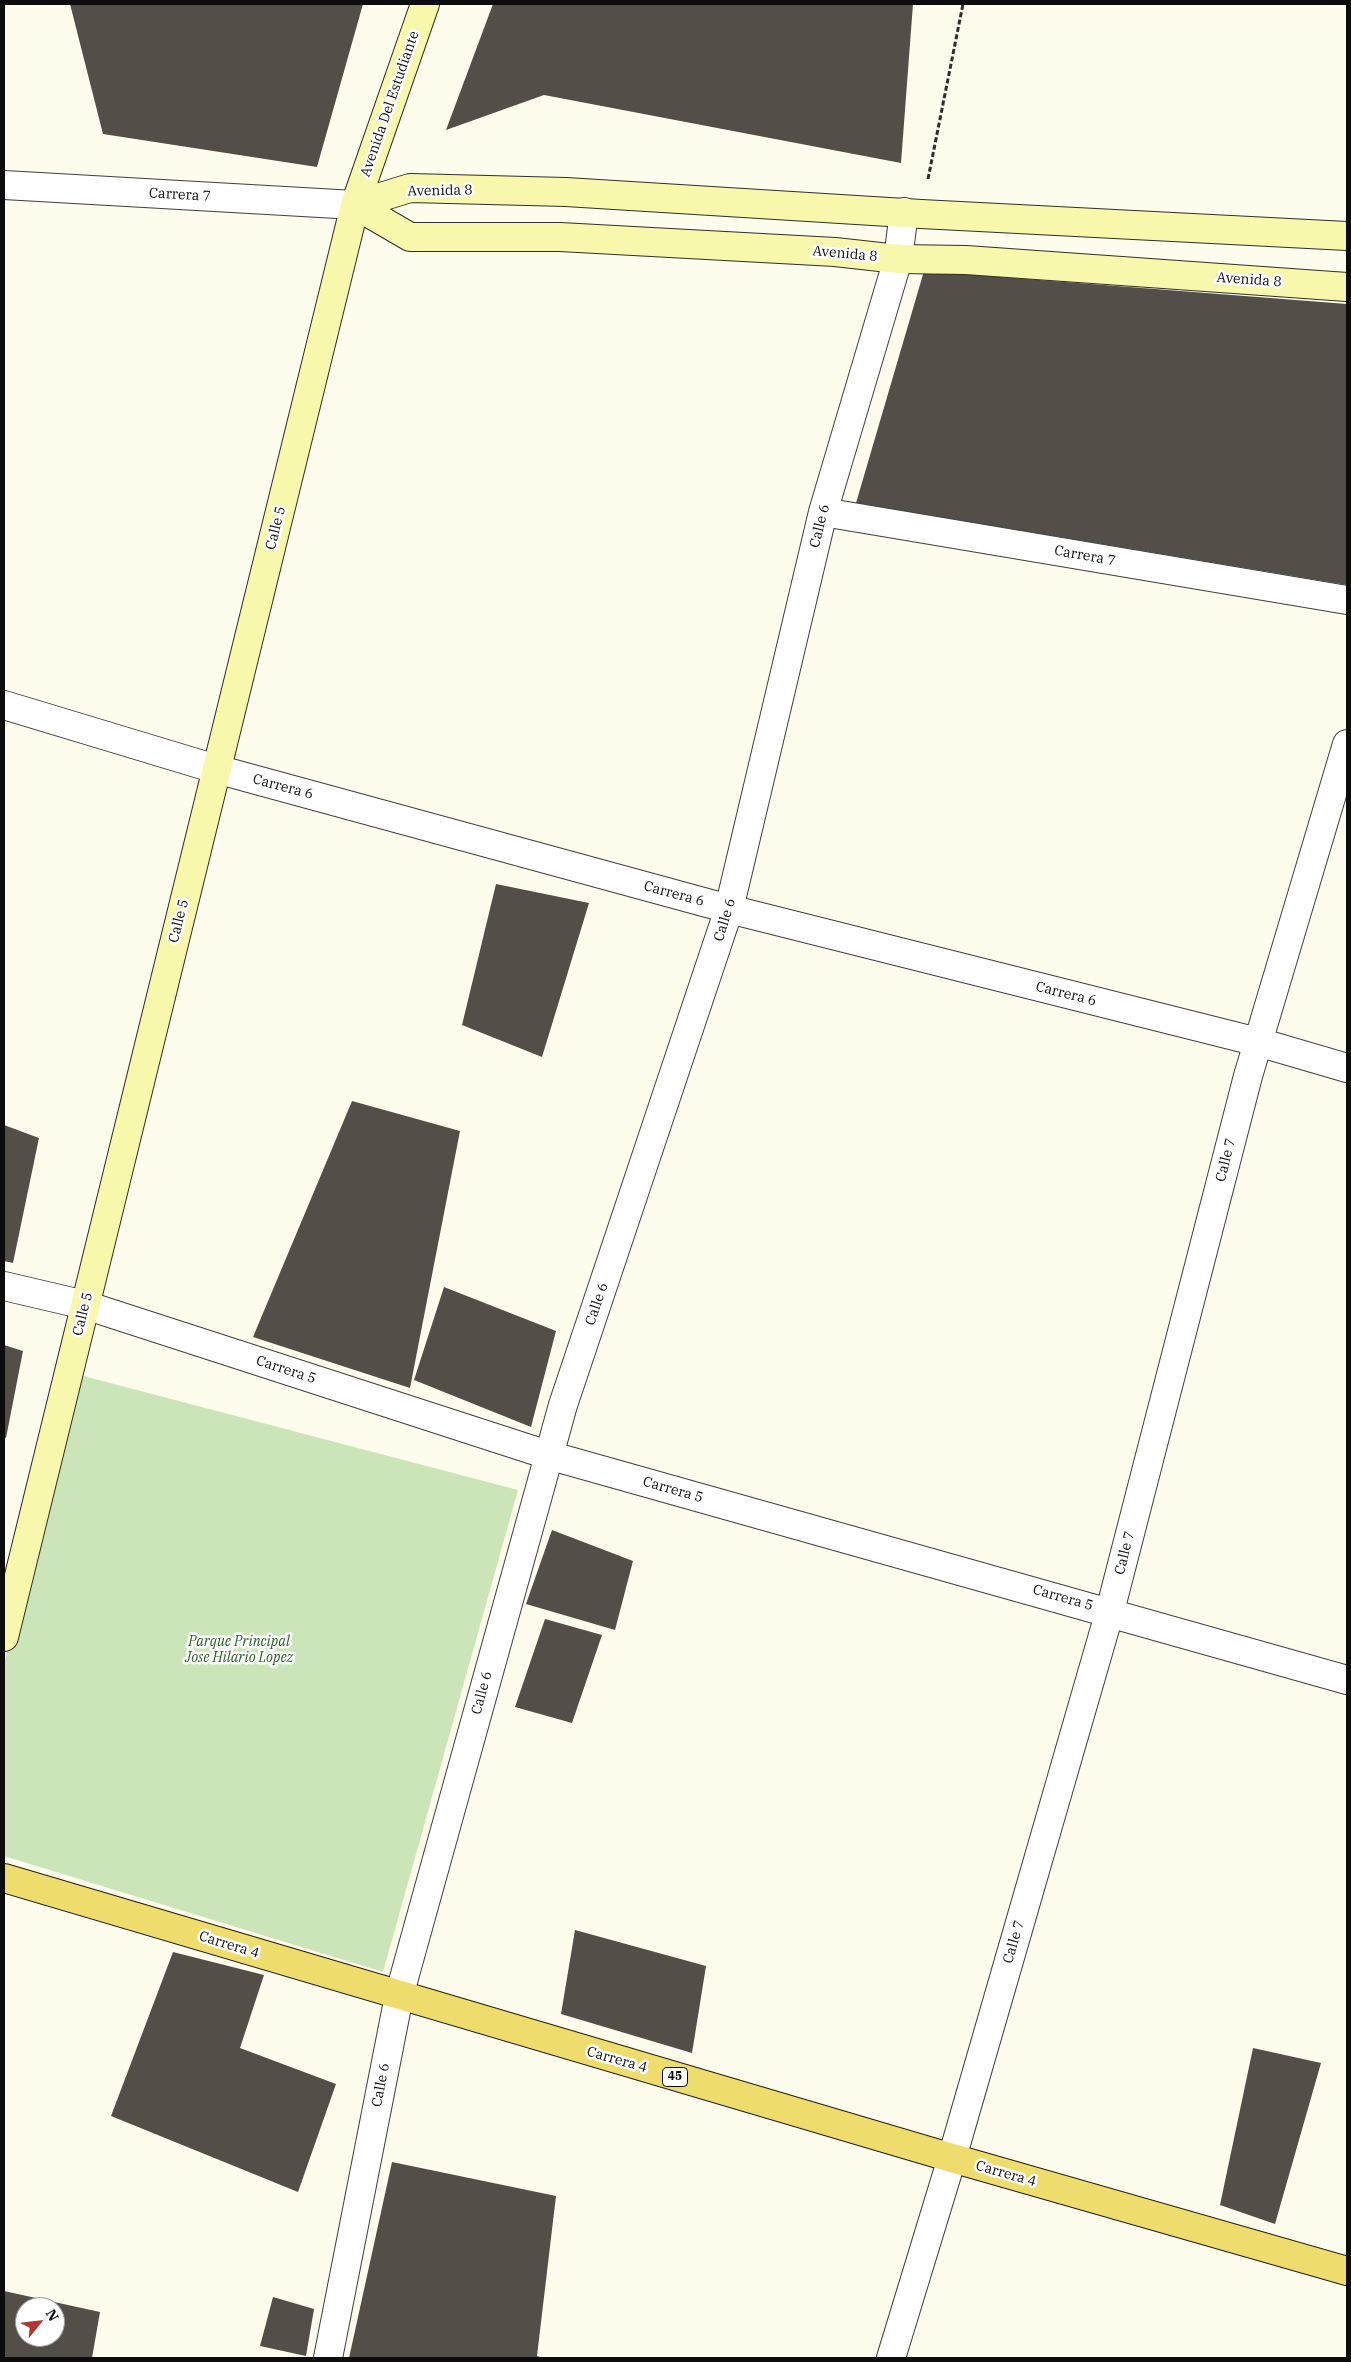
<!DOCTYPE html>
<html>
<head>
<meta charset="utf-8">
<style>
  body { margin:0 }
  #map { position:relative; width:1351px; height:2362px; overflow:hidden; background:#fefcec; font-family:"IBM Plex Serif",serif }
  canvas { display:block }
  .frame { position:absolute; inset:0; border:5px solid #0c0c0c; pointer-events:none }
  .north { position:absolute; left:15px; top:2297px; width:50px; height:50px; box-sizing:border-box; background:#fff; border:1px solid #9e9e9e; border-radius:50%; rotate:61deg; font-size:14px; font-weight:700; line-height:20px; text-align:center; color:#0c0c0c }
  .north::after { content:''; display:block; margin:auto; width:18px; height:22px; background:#b0372f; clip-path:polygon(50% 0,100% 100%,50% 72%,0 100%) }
</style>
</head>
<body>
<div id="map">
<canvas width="1351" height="2362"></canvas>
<div class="frame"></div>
<div class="north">N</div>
</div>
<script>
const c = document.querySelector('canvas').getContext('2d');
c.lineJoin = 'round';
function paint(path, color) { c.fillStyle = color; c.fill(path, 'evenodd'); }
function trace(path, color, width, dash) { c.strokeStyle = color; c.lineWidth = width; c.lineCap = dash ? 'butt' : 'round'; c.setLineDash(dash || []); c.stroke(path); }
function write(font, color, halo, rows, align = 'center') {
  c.font = font + ' "IBM Plex Serif",serif'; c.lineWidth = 5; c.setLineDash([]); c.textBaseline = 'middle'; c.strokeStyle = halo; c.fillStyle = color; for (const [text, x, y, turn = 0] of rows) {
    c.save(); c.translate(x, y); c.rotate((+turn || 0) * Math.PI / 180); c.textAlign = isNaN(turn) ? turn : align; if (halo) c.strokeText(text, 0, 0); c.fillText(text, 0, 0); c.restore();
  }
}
const green = new Path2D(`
  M72 1373 518 1490 383 1972 4 1856V1665Z`);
const building = new Path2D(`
  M70 4H363L317 167 103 134Z
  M493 4H913L901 163 544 95 446 130Z
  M924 271 1347 304V585L856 503Z
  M496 884 589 903 542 1057 462 1025Z
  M352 1101 460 1131 410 1388 253 1337Z
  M4 1125 39 1138 13 1263 4 1261Z
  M444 1287 556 1331 531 1427 414 1380Z
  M4 1345 23 1351 6 1438 4 1437Z
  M552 1530 633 1561 615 1630 526 1604Z
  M545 1619 602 1635 572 1723 515 1707Z
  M575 1930 706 1966 692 2053 561 2014Z
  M173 1952 264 1975 240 2048 336 2084 298 2192 111 2116Z
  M1253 2048 1321 2063 1275 2224 1220 2205Z
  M392 2162 556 2196 537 2356 543 2358H349Z
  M4 2291 100 2312 92 2358H4ZM25 2307H55V2337H25Z
  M273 2297 314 2309 306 2356 260 2346Z`);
const path = new Path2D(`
  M928 179 963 4`);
const minor = new Path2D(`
  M823 512 1347 600
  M328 2358 399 1996 563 1405 729 909 823 512 898 259 904 212`);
const tertiary = new Path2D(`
  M4 185 355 205
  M4 705 216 769 729 909 1258 1042 1347 1068
  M4 1286 85 1305 548 1455 1347 1680
  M891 2358 952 2158 1110 1611 1248 1076 1347 744`);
const secondary = new Path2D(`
  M355 205 410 237H560L835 252 898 259 966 260 1347 287
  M355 205 410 188 566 192 921 214 1347 236
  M4 1637 355 205 425 4`);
const primary = new Path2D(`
  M4 1878 952 2158 1347 2271`);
const shields = [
  [675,2077,25]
];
const shieldNames = [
  ["45",675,2077]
];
const streetNames = [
  ["Avenida Del Estudiante",390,104,-71],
  ["Avenida 8",440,191,-1],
  ["Carrera 7",180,195,3],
  ["Avenida 8",845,254,5],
  ["Avenida 8",1249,280,4],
  ["Calle 6",820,526,-76],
  ["Calle 5",276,528,-76],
  ["Carrera 7",1085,556,10],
  ["Carrera 6",283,787,15],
  ["Carrera 6",674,894,15],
  ["Calle 6",725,920,-73],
  ["Calle 5",179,921,-76],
  ["Carrera 6",1066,994,14],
  ["Calle 7",1226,1160,-76],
  ["Calle 6",597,1304,-71],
  ["Calle 5",83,1314,-76],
  ["Carrera 5",286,1370,18],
  ["Carrera 5",673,1490,16],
  ["Calle 7",1125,1553,-76],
  ["Carrera 5",1063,1598,16],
  ["Calle 6",482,1693,-75],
  ["Calle 7",1014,1942,-74],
  ["Carrera 4",229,1945,17],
  ["Carrera 4",617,2060,16],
  ["Calle 6",381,2085,-79],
  ["Carrera 4",1006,2174,16]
];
const parkNames = [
  ["Parque Principal",239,1642],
  ["Jose Hilario Lopez",239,1658]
];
paint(green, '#cbe5b9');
paint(building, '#544e49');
trace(minor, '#3f3f3f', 30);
trace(tertiary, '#3f3f3f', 30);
trace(secondary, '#2e2e2e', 30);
trace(primary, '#1d1d1d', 30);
trace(path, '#2e2e2e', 3, [5, 2.5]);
trace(minor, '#fff', 28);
trace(tertiary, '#fff', 28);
trace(secondary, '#f8f8ac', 28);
trace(primary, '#eedc6c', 28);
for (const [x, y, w] of shields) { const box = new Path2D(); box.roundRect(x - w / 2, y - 9.5, w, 19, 4); c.fillStyle = '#fff'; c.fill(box); trace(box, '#0c0c0c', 1); }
write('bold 12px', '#0c0c0c', null, shieldNames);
write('14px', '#0c0c0c', '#fff', streetNames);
write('italic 14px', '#285e22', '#fff', parkNames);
</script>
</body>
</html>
